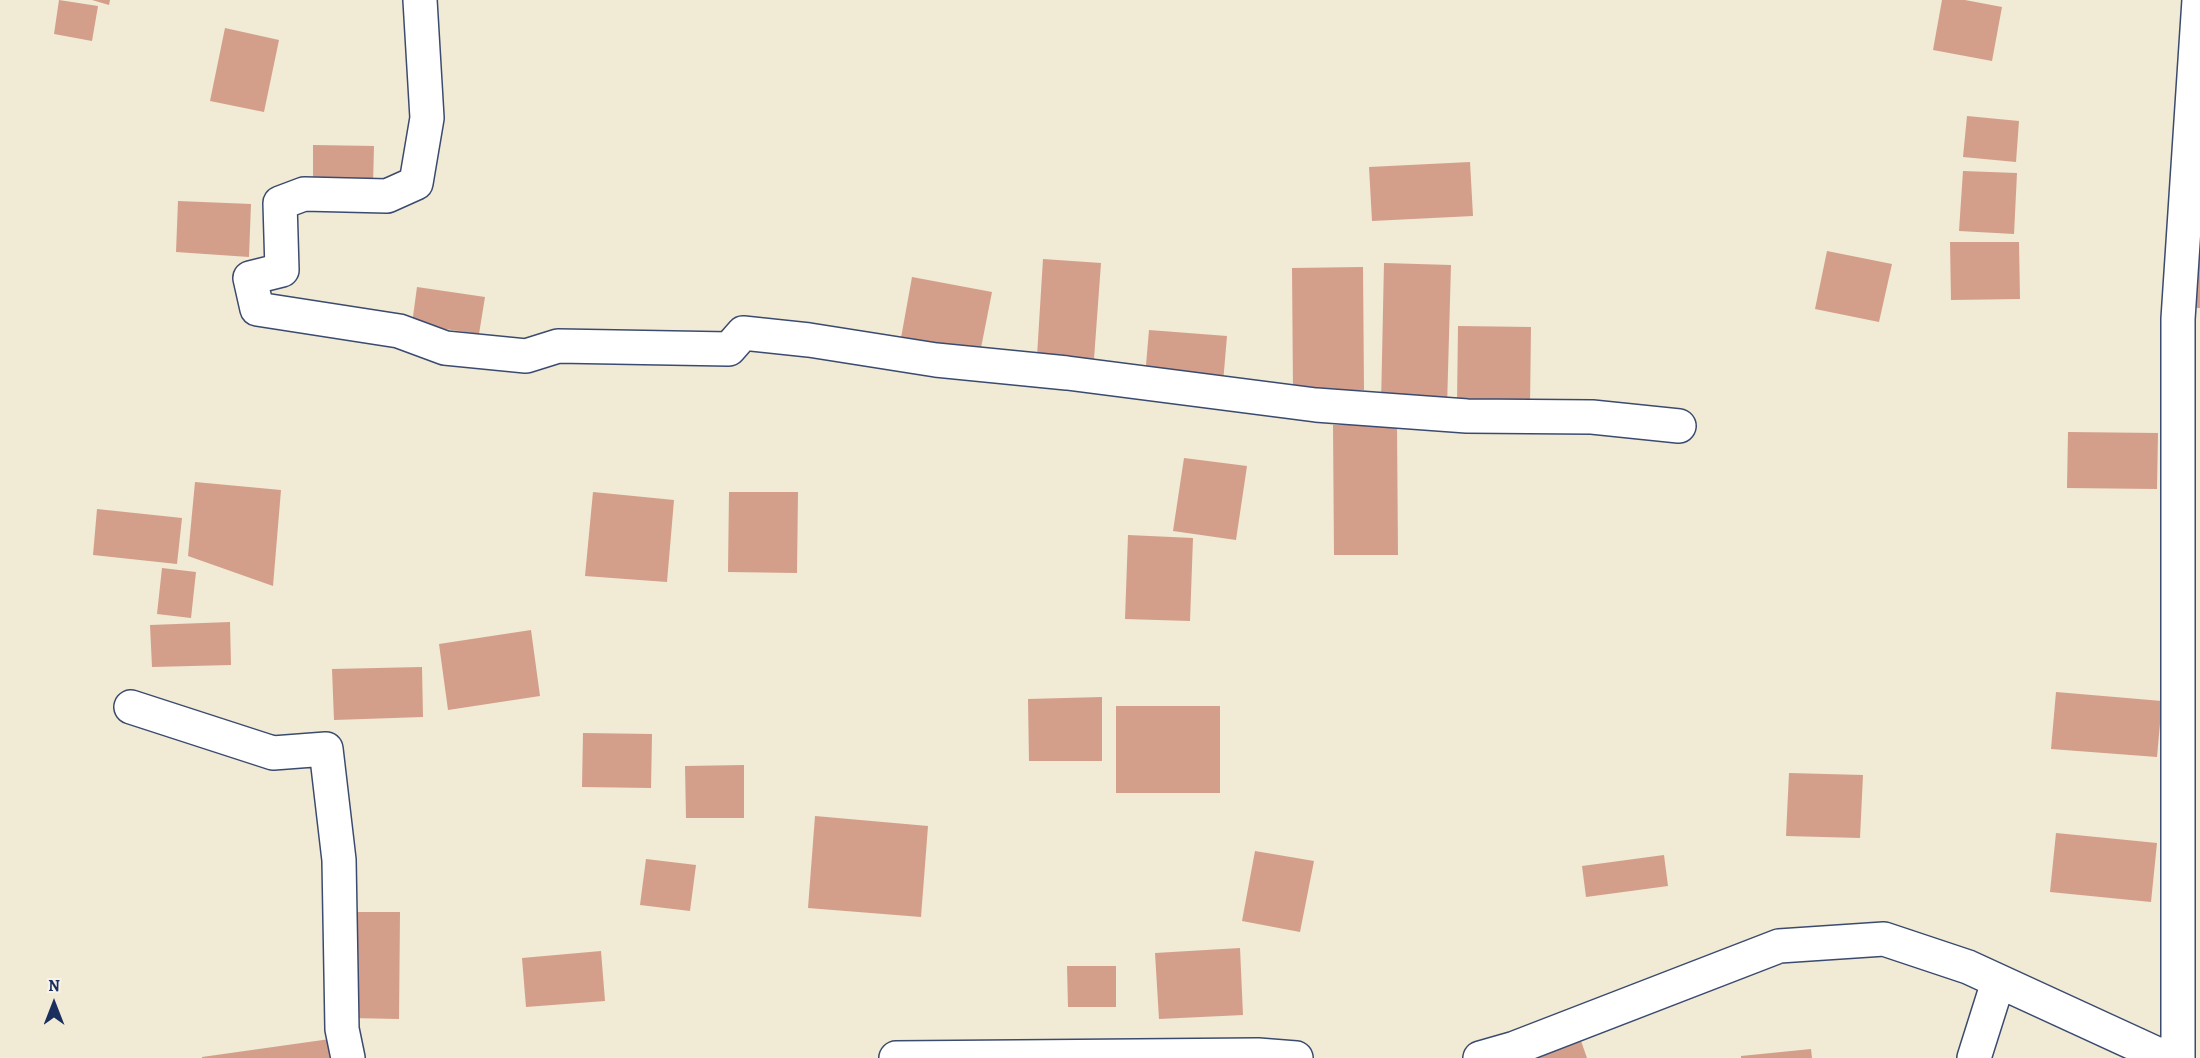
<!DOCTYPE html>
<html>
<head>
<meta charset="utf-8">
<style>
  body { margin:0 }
  #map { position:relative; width:2200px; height:1058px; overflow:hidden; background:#f1ead4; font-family:Alegreya,serif }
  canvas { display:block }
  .north { position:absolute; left:24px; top:974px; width:60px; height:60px; -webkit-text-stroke:4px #f7f3e8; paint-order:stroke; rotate:0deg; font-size:16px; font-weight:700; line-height:24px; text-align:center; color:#1b2f5e }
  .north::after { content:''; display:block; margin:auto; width:21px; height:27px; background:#1b2f5e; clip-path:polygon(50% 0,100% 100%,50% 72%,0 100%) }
</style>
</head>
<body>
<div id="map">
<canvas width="2200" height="1058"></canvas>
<div class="north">N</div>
</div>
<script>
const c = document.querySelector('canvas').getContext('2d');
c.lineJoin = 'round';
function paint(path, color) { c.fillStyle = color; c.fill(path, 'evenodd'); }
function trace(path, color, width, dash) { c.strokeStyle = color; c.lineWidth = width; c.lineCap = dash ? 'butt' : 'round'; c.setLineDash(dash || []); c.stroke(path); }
const building = new Path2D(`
  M59 0 98 6 92 41 54 34Z
  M92 0H110L109 5Z
  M1942 0H1965L2002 7 1992 61 1933 50Z
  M225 28 279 40 264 112 210 101Z
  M1967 116 2019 121 2016 162 1963 157Z
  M313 145 374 146 373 185 313 184Z
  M1470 162 1473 216 1372 221 1369 167Z
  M1963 171 2017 173 2014 234 1959 231Z
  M178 201 251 204 249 257 176 252Z
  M1950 242H2019L2020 299 1951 300Z
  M1827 251 1892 264 1879 322 1815 309Z
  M1043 259 1101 263 1094 359 1037 356Z
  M2196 260H2200V308H2194Z
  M1384 263 1451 265 1447 407 1381 405Z
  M1363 267 1364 390H1293L1292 268Z
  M912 277 992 292 980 353 901 338Z
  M417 287 485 297 479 334 412 324Z
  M1458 326 1531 327 1530 406 1457 405Z
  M1149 330 1227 336 1223 383 1145 377Z
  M1397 424 1398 555H1334L1333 425Z
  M2068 432 2158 433 2157 489 2067 488Z
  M1184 458 1247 466 1236 540 1173 531Z
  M195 482 281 490 273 586 188 556Z
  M593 492 674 500 667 582 585 576Z
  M729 492H798L797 573 728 572Z
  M97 509 182 518 177 564 93 555Z
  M1128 535 1193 538 1190 621 1125 619Z
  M162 568 196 572 191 618 157 614Z
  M230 622 231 665 152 667 150 625Z
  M531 630 540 696 448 710 439 644Z
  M422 667 423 717 334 720 332 669Z
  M2056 692 2162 701 2157 757 2051 749Z
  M1102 697V761H1029L1028 699Z
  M1116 706H1220V793H1116Z
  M583 733 652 734 651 788 582 787Z
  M744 765V818H686L685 766Z
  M1789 773 1863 775 1860 838 1786 836Z
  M815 816 928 826 921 917 808 908Z
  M2056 833 2157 843 2151 902 2050 892Z
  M1255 851 1314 861 1300 932 1242 921Z
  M1664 855 1668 886 1586 897 1582 866Z
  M646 859 696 865 690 911 640 905Z
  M351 912H400L399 1019 350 1018Z
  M1240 948 1243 1015 1159 1019 1155 953Z
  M601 951 605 1001 526 1007 522 958Z
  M1067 966H1116V1007H1068Z
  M1580 1038 1587 1058H1538L1537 1053Z
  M330 1039 333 1058H202V1057Z
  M1811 1049 1812 1058H1741V1056Z`);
const minor = new Path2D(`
  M420 0 427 118 416 183 387 196 304 194 280 203 282 270 250 278 257 309 399 331 445 348 526 356 558 346 729 349 743 333 809 340 936 360 1067 373 1316 405 1467 416 1592 417 1679 426
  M131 707 273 753 326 749 339 860 342 1029 348 1058
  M896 1058 1258 1055 1296 1058
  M1480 1058 1515 1048 1779 946 1884 939 1968 967 2166 1058
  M1974 1058 1998 982
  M2178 1058V319L2199 0`);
paint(building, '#d39f8b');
trace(minor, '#3b4b70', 36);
trace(minor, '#fff', 33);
</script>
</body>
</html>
